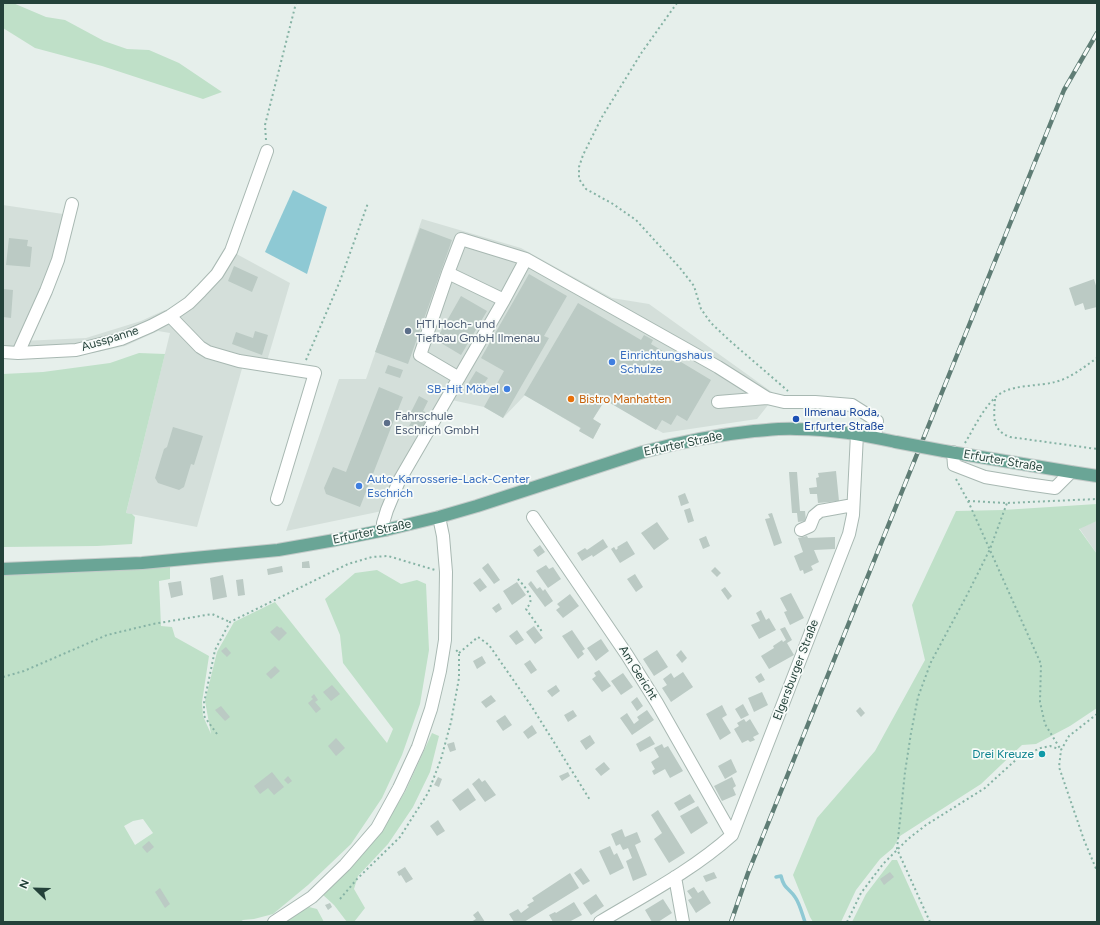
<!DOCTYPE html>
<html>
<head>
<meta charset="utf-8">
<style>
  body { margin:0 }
  #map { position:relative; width:1100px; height:925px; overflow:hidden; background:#e6efeb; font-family:Figtree,sans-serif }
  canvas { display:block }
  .frame { position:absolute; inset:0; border:4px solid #24423a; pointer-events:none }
  .north { position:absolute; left:16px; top:869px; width:40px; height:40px; -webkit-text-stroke:3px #f7fbf9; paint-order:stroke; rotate:293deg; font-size:11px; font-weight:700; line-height:16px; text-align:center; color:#24423a }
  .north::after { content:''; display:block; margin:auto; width:14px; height:18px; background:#24423a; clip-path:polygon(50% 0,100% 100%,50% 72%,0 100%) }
</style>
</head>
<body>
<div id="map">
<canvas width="1100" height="925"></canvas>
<div class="frame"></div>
<div class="north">N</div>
</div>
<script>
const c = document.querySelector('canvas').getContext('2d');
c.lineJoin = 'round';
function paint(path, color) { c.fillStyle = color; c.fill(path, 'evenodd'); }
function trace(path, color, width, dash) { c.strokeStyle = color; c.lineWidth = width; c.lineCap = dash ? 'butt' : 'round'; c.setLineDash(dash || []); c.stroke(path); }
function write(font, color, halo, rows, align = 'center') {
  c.font = font + ' Figtree,sans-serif'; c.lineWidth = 3.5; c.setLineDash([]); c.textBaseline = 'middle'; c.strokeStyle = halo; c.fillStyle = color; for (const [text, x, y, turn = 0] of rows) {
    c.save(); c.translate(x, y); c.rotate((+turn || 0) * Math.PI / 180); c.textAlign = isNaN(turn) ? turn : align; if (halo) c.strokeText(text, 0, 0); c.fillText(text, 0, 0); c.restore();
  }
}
const built = new Path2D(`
  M3 205 63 214 69 218 23 341 86 338 141 321 165 310 170 315 231 251 290 283 267 361 245 358 197 527 126 513 170 333 158 331 125 346 97 352 54 357H3Z
  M422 219 521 248 612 298 649 304 776 395 757 419 663 433 605 400 593 419 601 424 593 439 579 431 580 428 525 395 503 418 484 407 447 399 387 510 286 531 339 379H366Z
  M1097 521V554L1079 528Z`);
const green = new Path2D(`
  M3 3H13L46 17 65 20 104 41 127 49 149 50 179 63 222 92 203 99 102 66 35 48 3 28Z
  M139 353 165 354 126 513 132 514 135 517 132 544 97 546 3 547V374L43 372 110 363Z
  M1097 504V521L1079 529 1097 554V708L1070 726 1036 744 1022 745 981 784 900 836 893 848 880 859 856 890 841 922H813L810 917 793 875 817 818 875 751 925 660 912 605 956 511 1003 510Z
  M170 566V579L159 581 161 626 172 627 175 637 209 656 202 702 203 716 211 734 205 701 217 652 234 622 275 602 387 743 393 729 343 663 340 635 325 599 355 573 377 570 401 584 417 580 426 584 429 650 420 704 402 755 382 798 351 844 308 885 273 914 254 919 243 920 240 922H3V573ZM143 819 153 833 135 845 124 826 133 821Z
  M432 733 439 736 430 772 413 807 388 844 358 876 354 889 365 908 354 922H347L334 905 322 894 382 830 406 790Z
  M892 860H897L925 922H852L866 894Z
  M305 906 317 909 324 922H283Z`);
const water = new Path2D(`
  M293 190 327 207 307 274 265 252Z`);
const stream = new Path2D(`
  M776 877 781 876C784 889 789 888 795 897 800 904 802 914 805 922`);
const building = new Path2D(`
  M420 228 452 240 408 364 375 352Z
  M9 238 28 240 27 246 32 247 30 267 6 265Z
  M234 266 258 277 252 292 228 281Z
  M529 274 567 296 544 336 549 338 503 418 484 407 504 371 481 358Z
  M1094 279 1097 289V307L1085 310 1083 303 1075 306 1069 288Z
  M3 289 13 290 11 318 3 317Z
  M461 296 487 311 461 355 436 340Z
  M578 303 641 340 644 335 653 340 651 344 711 380 687 421 677 415 671 425 662 420 656 430 605 400 593 419 601 424 593 439 579 431 581 428 524 395Z
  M255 331 268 335 262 355 232 344 236 332 253 338Z
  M388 365 403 370 400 378 385 373Z
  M476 371 488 378 479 391 468 384Z
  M379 387 403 397 360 507 326 494 324 488 333 467 346 472Z
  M419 396 428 401 423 411 431 415 423 433 409 426 412 421 409 420 412 413 411 412Z
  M173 427 203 436 194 465 191 464 184 487 179 490 158 483 155 478 164 449 167 447Z
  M836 471 839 501 818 503 817 494H810L809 488 817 487 816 478 819 477 818 473Z
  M789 472H797L800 511H805L806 521 798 522 797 513H792Z
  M685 493 689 503 681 506 678 496Z
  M690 508 694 521 688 523 684 510Z
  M772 513 782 543 774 546 765 519 770 518 768 514Z
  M657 522 669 539 654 550 641 533Z
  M706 536 710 546 703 549 699 539Z
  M807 536 808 538 835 537V549L814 550 819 562 811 566 813 570 804 574 803 570 800 571 794 556 803 552 798 538Z
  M603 539 608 547 593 557 592 555 582 561 577 553 585 548 587 550Z
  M627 541 635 554 620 563 611 549 614 547 616 550 618 548 617 547Z
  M540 545 545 552 538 557 533 550Z
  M309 561 310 568H302V562Z
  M488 563 500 580 494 584 482 568Z
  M546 565 549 569 553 567 561 579 548 588 536 571Z
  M282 566 283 572 268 575 267 569Z
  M715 567 721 573 717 577 711 571Z
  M635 574 643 587 636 592 627 579Z
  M223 575 227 597 213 600 210 578Z
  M480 578 487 587 480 592 473 583Z
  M243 579 245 595 238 596 236 580Z
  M181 581 183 595 171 598 168 583Z
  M531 581 537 589 540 587 543 591 545 589 553 601 545 607 528 584Z
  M517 582 526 595 512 605 503 591Z
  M725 587 732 596 728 600 721 590Z
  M791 593 804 618 790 625 784 612 787 611 780 598Z
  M570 594 579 606 563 618 556 610 560 607 557 604Z
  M499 603 502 609 496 613 492 608Z
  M761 610 766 620 769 618 776 630 759 639 751 625 760 621 756 613Z
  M277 626 280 628 281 627 287 633 279 641 270 632Z
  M534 626 543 638 535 644 526 632Z
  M785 627 792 640 787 643 794 655 769 669 761 656 774 648 773 646 782 640 783 642 786 640 780 629Z
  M517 630 524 640 516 645 509 636Z
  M572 630 585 649 582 651 584 654 578 659 562 636Z
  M601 639 609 651 596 661 587 648Z
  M226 647 231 653 227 657 221 651Z
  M657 650 668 667 654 676 643 659Z
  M681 650 687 658 682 663 676 655Z
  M482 656 486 663 477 669 473 661Z
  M530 660 537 670 531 674 524 664Z
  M275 666 280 671 271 679 266 674Z
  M599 670 611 686 602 692 592 679 596 676 594 673Z
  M683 672 693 687 671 702 662 688 667 685 663 679 671 673 674 678Z
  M623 673 633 687 621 695 611 681Z
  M761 673 765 680 759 683 755 677Z
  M332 685 340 694 331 701 323 692Z
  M556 685 560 691 552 697 547 691Z
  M762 692 768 705 754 712 748 698Z
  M314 694 318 700 315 702 321 709 316 713 308 703 313 699 311 697Z
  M491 695 496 701 486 708 481 702Z
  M637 697 643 706 637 711 631 702Z
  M743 704 749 715 741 719 735 709Z
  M722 705 727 715 722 718 731 733 720 740 706 714Z
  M221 706 230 717 225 721 215 710Z
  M860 707 865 713 861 717 856 711Z
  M573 710 577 716 568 722 564 715Z
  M647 710 654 720 632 735 620 718 627 713 634 724 639 720 637 717Z
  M505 715 512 725 503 731 496 721Z
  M744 719 746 722 750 719 759 734 753 737 755 740 750 742 748 740 742 743 734 729 739 726 737 723Z
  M532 725 537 733 528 739 523 732Z
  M590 735 595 743 586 750 580 741Z
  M650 736 655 744 640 752 636 744Z
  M336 738 345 748 336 756 328 746Z
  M454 742 456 750 450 752 447 744Z
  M662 744 664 748 668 746 683 771 670 778 665 769 654 775 652 771 655 769 651 762 659 757 654 748Z
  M731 759 737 772 725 779 718 766Z
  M604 762 610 769 601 776 595 769Z
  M272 772 284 787 274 795 268 788 260 794 254 786Z
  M568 772 570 776 562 781 559 776Z
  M288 776 292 781 288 784 284 780Z
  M438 777 442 779 439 787 434 785Z
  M732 777 736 786 733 788 736 795 722 801 714 786Z
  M479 778 482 782 485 780 496 795 485 802 472 784Z
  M468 788 476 800 460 811 452 800Z
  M690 794 695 802 679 811 674 803Z
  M698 806 708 823 691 834 680 816Z
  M658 810 685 853 669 863 654 839 662 833 651 815Z
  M438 820 445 831 437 836 430 826Z
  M622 829 625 837 637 832 641 842 635 845 647 875 633 881 626 861 632 858 628 848 623 850 620 844 616 846 611 834Z
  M149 841 154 847 147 853 142 847Z
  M610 846 614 855 617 853 624 868 610 875 599 851Z
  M405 867 413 879 406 883 401 875 399 876 397 872Z
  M581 868 590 881 583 885 574 873Z
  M714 872 717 878 706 882 703 876Z
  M890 872 894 877 884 885 880 879Z
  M570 873 579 888 524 922H514L509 914 518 909 521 913 529 907 527 905 534 901 532 898Z
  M694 887 698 893 703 890 711 903 696 913 688 900 692 898 687 891Z
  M160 888 170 904 165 908 155 892Z
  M596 894 604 906 591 915 583 903Z
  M663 899 672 913 658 922H652L645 910Z
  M574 902 582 915 569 922H553L549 915 555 912 556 913Z
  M330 903 332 907 328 910 325 905Z
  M478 911 485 922H471L476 919 473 915Z`);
const path = new Path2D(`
  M677 3 642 52 602 117 583 155 579 167V179L586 189 613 204 636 220 680 268 694 286 701 309 711 323 729 340 788 391
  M266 140 265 125 296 3
  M306 360 340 281 368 203
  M995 399C994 416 991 430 1010 437L1097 449
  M965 443C974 428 987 400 1003 392 1016 385 1040 386 1055 382 1071 378 1084 367 1097 358
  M956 479 968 501 1041 664 1040 702 1045 724 1061 750
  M968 501 1007 503 1097 499
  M518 579C523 585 533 595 530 603 529 606 527 607 526 609L543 633
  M459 653 478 637 489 645 532 707 590 800
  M3 677 24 671 107 635 153 624 212 614 230 622
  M1097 714 1069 736 1061 750 1059 767 1084 840 1097 871
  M217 734 204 716V703L215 650 230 622 348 564 372 557 388 556 435 570
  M340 899 357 879 400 837 428 793 441 759 451 722 459 678V653L455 649
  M847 922 861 893 883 864 908 839 926 825 985 788 1019 757 1041 748 1050 746 1059 749
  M930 922 897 849 905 772 911 733 918 697 931 662 967 595 990 549 1007 503`);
const minor = new Path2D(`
  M448 273 420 355 459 378
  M504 300 448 273 461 239 526 259
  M170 316 200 347 208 352 239 361 315 373 277 499
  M3 352 18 353 46 291 58 260 72 204
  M18 353 76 350 121 339 151 326 170 316 189 303 201 291 217 274 231 251 267 151
  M718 402 767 398
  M953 452 954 465 985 477 1027 484 1055 488 1071 472
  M533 517 627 655 657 703 732 835
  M385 530 383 523 387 510 399 481 504 300 526 259 718 367 767 398 784 402H815L852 405 871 417 877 421 875 437
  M801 530 810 526 814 516 820 511 853 505
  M675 877 683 922
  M274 922 312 897 345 865 377 828 399 788 418 747 431 709 440 671 445 640 446 572 443 536 439 517
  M600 922C645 895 693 870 732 835L849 534 853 515 857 434`);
const major = new Path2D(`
  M944 451 1071 472 1097 476
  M3 569 142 563 278 550 335 540 385 530 439 517 477 506 643 452C680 442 716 435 754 431 768 430 783 428 797 429 831 429 863 435 896 442`);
const rail = new Path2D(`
  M731 922 748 873 1064 90 1097 33`);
const majorBridge = new Path2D(`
  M896 442 944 451`);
const markers = [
  [408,331,4,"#5c6f8a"],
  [612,362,4,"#3f7fe0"],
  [507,389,4,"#3f7fe0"],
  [571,399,4,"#e8710a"],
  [796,419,4,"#1a4fb4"],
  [387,423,4,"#5c6f8a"],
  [359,486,4,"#3f7fe0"],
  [1042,754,4,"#0f9aa8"]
];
const serviceNames = [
  ["HTI Hoch- und",416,324],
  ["Tiefbau GmbH Ilmenau",416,338],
  ["Fahrschule",395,416],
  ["Eschrich GmbH",395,430]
];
const streetNames = [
  ["Ausspanne",110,339,-17],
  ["Erfurter Straße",683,444,-12],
  ["Erfurter Straße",1003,461,10],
  ["Erfurter Straße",372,532,-12],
  ["Elgersburger Straße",796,670,-69],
  ["Am Gericht",638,673,58]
];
const shopNames = [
  ["Einrichtungshaus",620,355],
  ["Schulze",620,369],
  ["SB-Hit Möbel",499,389,"right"],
  ["Auto-Karrosserie-Lack-Center",367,479],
  ["Eschrich",367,493]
];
const foodNames = [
  ["Bistro Manhatten",579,399]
];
const transitNames = [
  ["Ilmenau Roda,",804,412],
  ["Erfurter Straße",804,426]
];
const cultureNames = [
  ["Drei Kreuze",1034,754]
];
paint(built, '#d4dfda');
paint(green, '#bfe0c8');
paint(water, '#8ec9d4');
trace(stream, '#8ec9d4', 3.5);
paint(building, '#bbcac4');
trace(minor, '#a8b8b2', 14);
trace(major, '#c2cac8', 14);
trace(path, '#86b3a5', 2, [2, 3]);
trace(minor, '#fff', 12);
trace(major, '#6aa596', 12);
trace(rail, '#5f7d75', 4.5);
trace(rail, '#f7fbf9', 3, [9]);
trace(majorBridge, '#c2cac8', 14, []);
trace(majorBridge, '#6aa596', 12);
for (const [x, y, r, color] of markers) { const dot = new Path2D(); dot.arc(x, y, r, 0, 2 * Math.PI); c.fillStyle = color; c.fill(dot); trace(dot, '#f7fbf9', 1.5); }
write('12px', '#4e5e75', '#f7fbf9', serviceNames, 'left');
write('12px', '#24423a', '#f7fbf9', streetNames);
write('12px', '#366cbe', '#f7fbf9', shopNames, 'left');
write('12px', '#c56008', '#f7fbf9', foodNames, 'left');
write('12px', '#164399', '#f7fbf9', transitNames, 'left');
write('12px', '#0d838f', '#f7fbf9', cultureNames, 'right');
</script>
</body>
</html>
